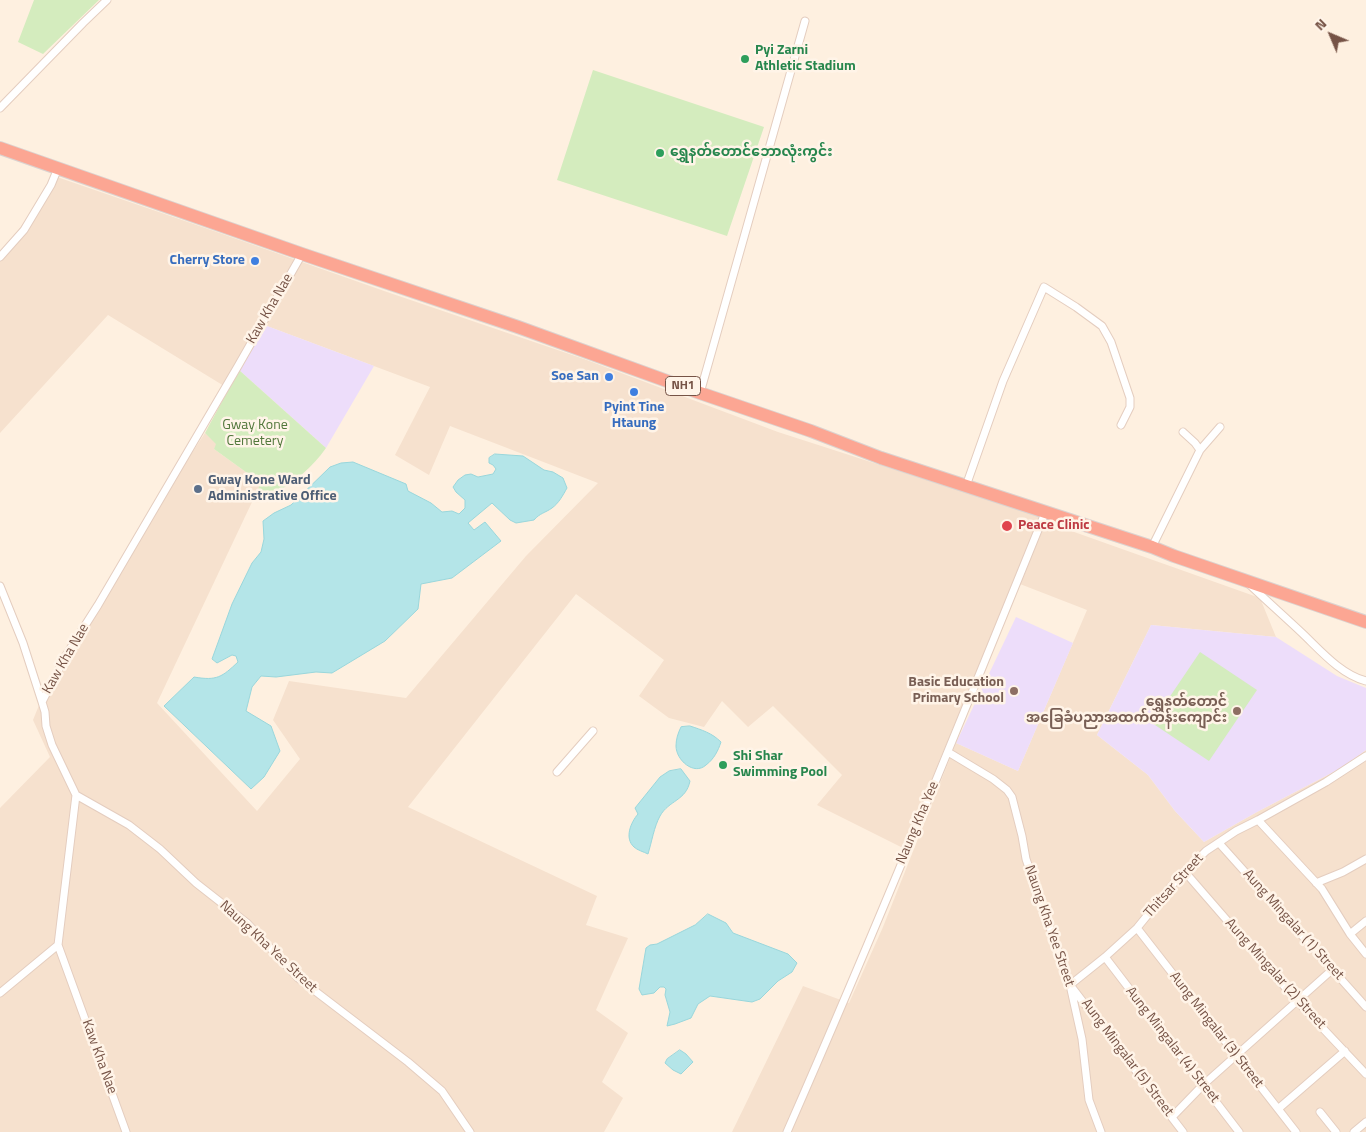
<!DOCTYPE html>
<html>
<head>
<meta charset="utf-8">
<style>
  body { margin:0 }
  #map { position:relative; width:1366px; height:1132px; overflow:hidden; background:#fef0e0; font-family:"Titillium Web",sans-serif }
  canvas { display:block }
  .north { position:absolute; left:1306px; top:10px; width:50px; height:50px; -webkit-text-stroke:4px #fff4e8; paint-order:stroke; rotate:315deg; font-size:14px; font-weight:700; line-height:20px; text-align:center; color:#765346 }
  .north::after { content:''; display:block; margin:auto; width:18px; height:22px; background:#765346; clip-path:polygon(50% 0,100% 100%,50% 72%,0 100%) }
</style>
</head>
<body>
<div id="map">
<canvas width="1366" height="1132"></canvas>
<div class="north">N</div>
</div>
<script>
const c = document.querySelector('canvas').getContext('2d');
c.lineJoin = 'round';
function paint(path, color) { c.fillStyle = color; c.fill(path, 'evenodd'); }
function trace(path, color, width, dash) { c.strokeStyle = color; c.lineWidth = width; c.lineCap = dash ? 'butt' : 'round'; c.setLineDash(dash || []); c.stroke(path); }
function write(font, color, halo, rows, align = 'center') {
  c.font = font + ' "Titillium Web","Noto Sans Myanmar",sans-serif'; c.lineWidth = 5; c.setLineDash([]); c.textBaseline = 'middle'; c.strokeStyle = halo; c.fillStyle = color; for (const [text, x, y, turn = 0] of rows) {
    c.save(); c.translate(x, y); c.rotate((+turn || 0) * Math.PI / 180); c.textAlign = isNaN(turn) ? turn : align; if (halo) c.strokeText(text, 0, 0); c.fillText(text, 0, 0); c.restore();
  }
}
const residential = new Path2D(`
  M57 177 214 231 387 292 584 359 778 432 1041 517 903 848 817 805 842 775 773 706 748 727 722 701 704 727 669 718 639 696 664 660 576 594 408 807 597 896 586 925 628 938 596 1010 628 1033 602 1082 623 1098 604 1132H0V808L50 757 33 720 48 683 111 576 205 433 217 444 214 449 261 483 157 703 257 811 300 759 273 720 289 681 406 698 526 556 598 483 450 426 429 475 395 455 430 387 267 326 239 370 229 389 108 315 0 433V255Z
  M1046 522 1260 598 1276 637 1151 625 1097 735 1148 775 1175 811 1204 842 1257 812 1341 768 1366 750V1132H732L803 986 849 1003 883 927 956 743 1018 771 1087 610 1020 584Z`);
const education = new Path2D(`
  M267 326 374 366 326 448 239 370Z
  M1016 617 1073 643 1018 771 956 743Z
  M1151 625 1276 637 1337 676 1366 688V750L1341 768 1257 812 1204 842 1175 811 1148 775 1097 735Z`);
const green = new Path2D(`
  M34 0H99L43 54 18 42Z
  M593 70 764 127 727 236 557 180Z
  M239 370 326 448C312 468 295 481 274 494L257 491 261 483 214 449 216 444 205 433Z
  M1200 652 1257 690 1209 761 1152 723Z`);
const water = new Path2D(`
  M495 454 523 456 544 470 553 472 563 478 567 488C563 495 559 503 552 508 545 513 540 513 534 520L516 523 510 520 492 503 468 523 474 530 485 522 501 541 452 578 421 584 418 609 385 641 332 673 316 672 276 677 261 676 252 687 246 711 271 726 280 751 264 777 251 789 164 706 194 677C217 681 222 677 238 662L236 656 232 655 217 663 212 659 232 604 252 563 261 552 264 539 263 521 274 513 291 505 330 467 341 463 353 462 406 484 408 491 431 503 442 512 452 511 459 514 465 508V500L456 492 453 487 458 480 465 475 471 474 478 477 493 474 496 469 493 465 489 463V458Z
  M690 726C702 730 712 733 721 742 718 751 714 759 706 765 694 776 676 760 676 746 676 739 678 733 681 727Z
  M681 769 690 781C686 801 669 800 660 816 654 827 652 841 648 854 644 852 637 850 634 847 624 838 631 822 638 814L635 808 660 777 669 771Z
  M708 914 726 923 733 933 788 954 797 963 792 972 778 981 760 999 752 1002 710 996 698 1004 691 1018 675 1024 667 1026 670 1012 665 995 666 989 664 987H660L654 993 642 995 639 989 646 948 650 945 657 944 695 925Z
  M680 1050 686 1054 693 1062 681 1074 673 1070 665 1063 667 1059Z`);
const street = new Path2D(`
  M0 108 83 23 107 0
  M0 257 24 230 51 185 58 168
  M700 393 805 21
  M1183 432 1195 443 1200 450
  M966 486 1003 381 1044 287 1076 307 1102 326 1111 342 1130 398V407L1121 425
  M1152 547 1200 450 1220 427
  M1250 585C1267 601 1285 617 1302 633 1320 650 1340 674 1366 681
  M0 586 23 643 42 702
  M948 752 993 779 1007 790 1012 797 1022 836 1026 859 1070 985 1082 1039 1089 1100 1101 1132
  M557 772 593 731
  M76 795 129 825 160 849 196 883 247 923 298 978 408 1062 442 1091 470 1132
  M1258 820 1322 889 1350 934 1366 954
  M1219 843 1366 1007
  M1185 872 1297 1001 1366 1074
  M1316 883 1343 872 1366 859
  M1137 928 1296 1132
  M1350 934 1366 921
  M1105 957 1239 1132
  M0 993 58 945
  M1278 1109 1345 1051
  M1320 1112 1336 1132
  M1172 1117 1203 1085 1333 969
  M126 1132 58 945 76 795 52 745 46 726 45 712 42 702 65 657 98 605 238 366 302 254
  M787 1132C877 927 961 720 1045 513
  M1183 1132 1070 985 1105 957 1137 928 1173 884 1206 851 1236 831 1258 820 1326 782 1366 756
  M1354 1132 1366 1122`);
const highway = new Path2D(`
  M0 148 302 254 518 327 700 393 811 431 881 458 1152 547 1174 556 1366 622`);
const markers = [
  [745,59,5,"#2e9e5b"],
  [660,153,5,"#2e9e5b"],
  [255,261,5,"#3f7fe0"],
  [609,377,5,"#3f7fe0"],
  [634,392,5,"#3f7fe0"],
  [198,489,5,"#5c6f8a"],
  [1007,526,6,"#e0444e"],
  [1014,691,5,"#8d6e63"],
  [1237,711,5,"#8d6e63"],
  [723,765,5,"#2e9e5b"]
];
const shields = [
  [683,386,35]
];
const shieldNames = [
  ["NH1",683,386]
];
const leisureNames = [
  ["Pyi Zarni",755,51],
  ["Athletic Stadium",755,67],
  ["ရွှေနတ်တောင်ဘောလုံးကွင်း",670,153],
  ["Shi Shar",733,757],
  ["Swimming Pool",733,773]
];
const shopNames = [
  ["Cherry Store",245,261],
  ["Soe San",599,377],
  ["Pyint Tine",634,408,"center"],
  ["Htaung",634,424,"center"]
];
const streetNames = [
  ["Kaw Kha Nae",270,309,-60],
  ["Kaw Kha Nae",66,659,-60],
  ["Naung Kha Yee",918,823,-67],
  ["Thitsar Street",1174,886,-48],
  ["Aung Mingalar (1) Street",1293,925,48],
  ["Naung Kha Yee Street",1049,926,71],
  ["Naung Kha Yee Street",268,947,43],
  ["Aung Mingalar (2) Street",1275,974,48],
  ["Aung Mingalar (3) Street",1216,1030,52],
  ["Aung Mingalar (4) Street",1172,1045,52],
  ["Kaw Kha Nae",99,1057,70],
  ["Aung Mingalar (5) Street",1127,1058,53]
];
const parkNames = [
  ["Gway Kone",255,426],
  ["Cemetery",255,442]
];
const serviceNames = [
  ["Gway Kone Ward",208,481],
  ["Administrative Office",208,497]
];
const healthNames = [
  ["Peace Clinic",1018,526]
];
const educationNames = [
  ["Basic Education",1004,683],
  ["Primary School",1004,699],
  ["ရွှေနတ်တောင်",1227,703],
  ["အခြေခံပညာအထက်တန်းကျောင်း",1227,719]
];
paint(residential, '#f6e1ce');
paint(education, '#edddfa');
paint(green, '#d4ecbe');
paint(water, '#b4e5e8');
trace(water, '#99d6db', 1);
trace(street, '#e4cdbf', 9);
trace(highway, '#dbd2cf', 14);
trace(street, '#fff', 7);
trace(highway, '#fca693', 12);
for (const [x, y, r, color] of markers) { const dot = new Path2D(); dot.arc(x, y, r, 0, 2 * Math.PI); c.fillStyle = color; c.fill(dot); trace(dot, '#fff4e8', 2); }
for (const [x, y, w] of shields) { const box = new Path2D(); box.roundRect(x - w / 2, y - 9.5, w, 19, 4); c.fillStyle = '#fff4e8'; c.fill(box); trace(box, '#765346', 1); }
write('bold 12px', '#765346', null, shieldNames);
write('bold 14px', '#27864d', '#fff4e8', leisureNames, 'left');
write('bold 14px', '#366cbe', '#fff4e8', shopNames, 'right');
write('14px', '#765346', '#fff4e8', streetNames);
write('14px', '#51773b', '#fff4e8', parkNames);
write('bold 14px', '#4e5e75', '#fff4e8', serviceNames, 'left');
write('bold 14px', '#be3a42', '#fff4e8', healthNames, 'left');
write('bold 14px', '#785e54', '#fff4e8', educationNames, 'right');
</script>
</body>
</html>
